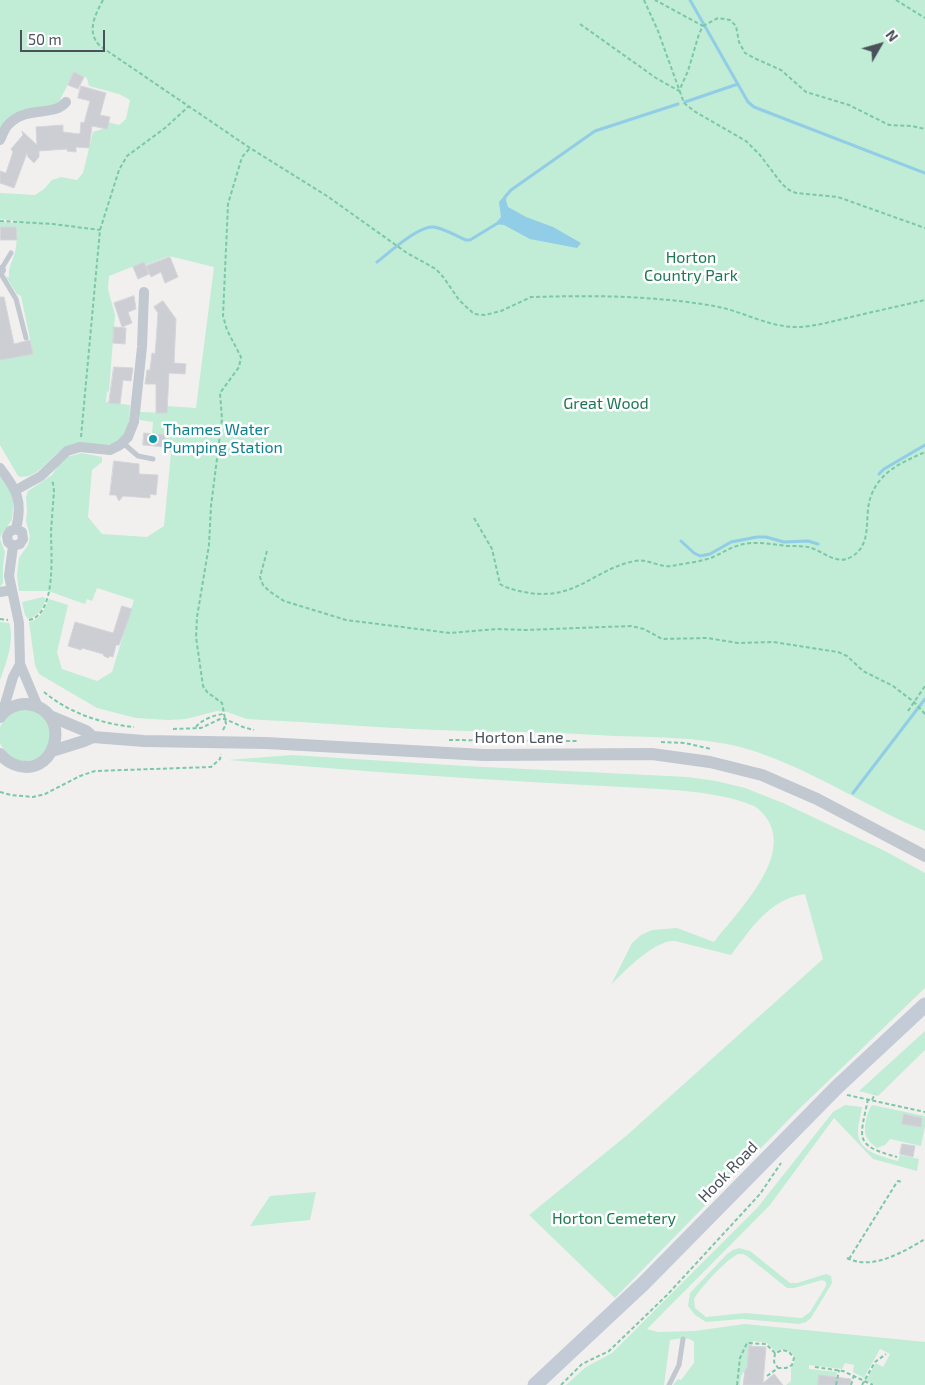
<!DOCTYPE html>
<html>
<head>
<meta charset="utf-8">
<style>
  body { margin:0 }
  #map { position:relative; width:925px; height:1385px; overflow:hidden; background:#f2f0ef; font-family:"Exo 2",sans-serif }
  canvas { display:block }
  .north { position:absolute; left:855px; top:20px; width:50px; height:50px; -webkit-text-stroke:4px #fff; paint-order:stroke; rotate:52deg; font-size:14px; font-weight:700; line-height:20px; text-align:center; color:#49515b }
  .north::after { content:''; display:block; margin:auto; width:18px; height:22px; background:#49515b; clip-path:polygon(50% 0,100% 100%,50% 72%,0 100%) }
  .scale { position:absolute; left:20px; top:30px; width:85px; height:22px; box-sizing:border-box; border:2px solid #49515b; border-top:0; padding-left:6px; font-size:15px; line-height:18px; white-space:nowrap; color:#49515b; -webkit-text-stroke:4px #fff; paint-order:stroke }
</style>
</head>
<body>
<div id="map">
<canvas width="925" height="1385"></canvas>
<div class="north">N</div>
<div class="scale">50 m</div>
</div>
<script>
const c = document.querySelector('canvas').getContext('2d');
c.lineJoin = 'round';
function paint(path, color) { c.fillStyle = color; c.fill(path, 'evenodd'); }
function trace(path, color, width, dash) { c.strokeStyle = color; c.lineWidth = width; c.lineCap = dash ? 'butt' : 'round'; c.setLineDash(dash || []); c.stroke(path); }
function write(font, color, halo, rows, align = 'center') {
  c.font = font + ' "Exo 2",sans-serif'; c.lineWidth = 5; c.setLineDash([]); c.textBaseline = 'middle'; c.strokeStyle = halo; c.fillStyle = color; for (const [text, x, y, turn = 0] of rows) {
    c.save(); c.translate(x, y); c.rotate((+turn || 0) * Math.PI / 180); c.textAlign = isNaN(turn) ? turn : align; if (halo) c.strokeText(text, 0, 0); c.fillText(text, 0, 0); c.restore();
  }
}
const green = new Path2D(`
  M0 0H925V831C867 807 814 771 754 751 705 735 646 738 596 735 535 731 475 732 414 729 364 727 313 722 263 720L247 719 227 712 217 711 186 719 168 720 136 718 97 708 39 674 35 665 29 622C41 619 44 610 49 599L68 605 57 652 62 669 97 681 112 672 134 600 97 588 92 601 87 599 85 604 48 591H19L17 575 19 558 28 545 30 536 26 521 27 511 26 497 28 491 52 475 63 458 82 453 102 457V462L92 470 88 517 102 534 147 537 164 526 171 453 165 447 166 435 152 434 153 422 140 420V412L167 413V406L196 408 214 267 169 256 145 265 144 262 109 276 108 289 115 315 109 391 107 392 106 402 130 405C129 415 130 430 122 438 105 453 83 439 66 447 51 454 37 482 18 476L0 445V360L33 353 21 296 17 294 6 277H9C8 267 13 261 15 252 17 244 17 236 16 227L0 228V222L16 223 17 221 0 219V193L35 195 44 189 52 180 61 177 77 180 83 173 93 132 102 129 108 122 119 125 126 119 130 100 119 94 89 86 87 78 74 72 59 102 45 108 22 110 7 120 0 130Z
  M0 476 8 486 13 499V507L12 520 1 535 0 539 5 552 3 566V583L0 587Z
  M43 597 46 599C42 609 39 616 28 619L25 615 22 602Z
  M0 622 9 623C15 640 6 664 0 680Z
  M-1 735a26 26 0 1 1 52 0a26 26 0 1 1-52 0Z
  M292 755 465 766 688 777 716 781 745 788 783 803 885 851 925 873V988L798 1110 615 1298 529 1215 626 1136 823 959 805 894C769 899 751 929 731 955L675 941C656 939 624 971 611 985L632 943 641 935 652 930 677 928 714 942C736 913 790 861 769 822 766 817 760 809 754 806 720 792 678 790 642 788 611 786 579 785 548 783 441 777 335 769 228 760Z
  M925 1031V1050L878 1096 859 1091Z
  M845 1105 862 1107C861 1115 858 1124 858 1132 858 1152 883 1157 898 1161L900 1155 919 1159 917 1171 873 1159 834 1118 770 1205 647 1329 658 1332 694 1331 745 1324 925 1342V1385H875L866 1380 876 1363 883 1367 890 1354 880 1349 864 1378 853 1372 854 1365 845 1363 842 1369 809 1365V1369L837 1372 835 1381 818 1385H786L791 1381V1368L795 1360 793 1355 785 1349 775 1351 767 1343 753 1341 752 1346H749L747 1368 741 1376 740 1385H673L678 1379 681 1380 694 1363V1342C688 1336 678 1339 670 1340L664 1385H566L586 1367 612 1353 758 1207 833 1112Z
  M872 1105 925 1116V1126L921 1146 890 1139 885 1145 877 1148C873 1145 868 1141 866 1136 863 1128 867 1112 872 1105Z
  M316 1192 310 1220 250 1226 270 1196Z
  M739 1248 750 1251 790 1283H797L826 1274 831 1276 832 1283 811 1318 806 1322 799 1324 742 1319 706 1322 695 1315 688 1306 690 1293 727 1254 733 1250ZM738 1254H743L747 1256 787 1288H794L822 1280 826 1282V1286L810 1312 802 1318 745 1313 706 1317 695 1308 694 1299C700 1288 727 1259 738 1254Z`);
const water = new Path2D(`
  M507 193 506 200 508 207 526 217 553 227 581 243 577 248 530 239 504 225 495 224 501 217 499 202Z`);
const stream = new Path2D(`
  M690 0 748 102 754 107 925 173
  M685 102 738 84
  M505 197 511 190 595 131 678 104
  M377 262C389 253 418 226 433 227 444 228 456 236 466 240H470L498 223
  M879 474 884 469 925 445
  M681 541 694 553 700 556 710 554 731 542 757 537H766L784 542 808 541 818 544
  M853 793 925 699`);
const building = new Path2D(`
  M74 72 84 77 78 89 68 85Z
  M81 86 106 93 100 115 110 117 107 129 92 126 89 148 76 147V152L67 151V149L39 151V157L34 163 28 157 27 153 14 188 0 183V171L6 173 13 152 11 149 23 135 22 131 37 145 36 127 63 125V132L80 134 81 122 84 123 90 101 78 98Z
  M1 227H16L17 240H1Z
  M170 257 178 277 165 283 161 272 151 277 146 266Z
  M144 262 149 274 138 279 133 267Z
  M134 296 136 309 128 312 132 323 122 327 114 303Z
  M0 297H4L14 344 30 340 33 354 0 360Z
  M163 301 176 319 174 363 186 364 185 374 169 373 167 413H156V384H145L147 370H150L152 353 155 354 156 343 158 313 154 307Z
  M114 327 126 328 125 344 113 343Z
  M114 367 133 368 131 381 123 380 120 404 109 403Z
  M144 433 166 435 165 447 143 445Z
  M114 461 139 464V474L158 475 156 495 150 494V498L123 496 119 501 116 495H110Z
  M122 606 132 609 125 629 119 645H116L113 657 110 656 108 658 104 656 103 654 82 648 81 650 68 646 75 622 113 633Z
  M904 1114 922 1118 921 1127 902 1124Z
  M902 1144 915 1146 913 1157 900 1154Z
  M749 1346 766 1347 763 1383 774 1374 783 1385H743L745 1370 747 1368Z
  M819 1375 851 1379 850 1385H818Z`);
const path = new Path2D(`
  M103 0C95 15 86 32 100 46L250 148 327 196 407 253 436 269 444 278 459 300 474 314 485 315 501 311 531 297H536C595 295 656 296 714 306 743 311 769 328 799 327 816 326 834 321 851 317 876 311 900 306 925 300
  M644 0 658 31 684 103 694 111 746 141 760 155 782 184 789 190 796 193 838 197 925 228
  M896 0 925 18
  M580 24 656 78 679 91 688 71 699 34 703 26 655 0
  M703 26 718 18 730 20 736 26 739 42 745 53 754 58 781 70 806 92 849 105 889 125 912 126 925 129
  M0 221 53 224 100 230
  M81 437 100 230 119 170 127 156 165 128 189 106
  M474 518 492 549 500 584C508 589 519 591 529 593 577 600 594 569 635 561 648 558 659 568 672 566 685 563 701 562 713 557 724 552 733 546 744 544 759 541 774 545 789 546 796 546 802 546 808 547 822 550 836 566 851 557 874 544 863 517 871 496 880 471 903 462 925 452
  M267 551 260 577 263 585 269 591 284 601 346 620 450 633 497 629 526 630 631 626 644 629 662 639 707 638 738 643 773 642 838 652 847 656 863 671 893 686 914 702 925 714
  M0 619 8 620
  M29 620C57 614 51 552 51 531 52 518 53 504 54 491L53 483 51 480
  M44 692C69 713 102 724 134 727
  M908 711 925 686
  M196 727C201 720 216 714 225 714
  M173 729 201 728 220 719H225L243 727 254 730
  M223 730 226 724 222 703 207 692 203 686 196 637 197 617 209 545 211 506 222 419 220 393 239 367 241 357 227 330 223 316 228 204 242 157 250 148
  M449 740 579 741
  M661 742 685 743 711 749
  M0 792 11 795 33 797 45 794 80 776 95 771 211 767 220 759 221 754
  M847 1095 925 1112
  M868 1099C860 1139 853 1145 897 1157
  M872 1100 875 1094
  M847 1258C872 1271 903 1252 925 1239
  M849 1259 897 1182 898 1181 902 1182
  M815 1367 843 1371 873 1385
  M767 1376 778 1368H786L792 1365 794 1358 789 1352 783 1350 775 1353 774 1362 778 1368
  M561 1385 582 1364 609 1351 667 1295 760 1194 781 1163
  M737 1385 740 1358 747 1343 766 1344 775 1353
  M836 1385 839 1370
  M851 1385 854 1375
  M862 1385 875 1362 886 1354`);
const service = new Path2D(`
  M11 253 2 268 1 274 16 299 26 338
  M123 443 138 456 153 459
  M669 1385 679 1365 683 1339`);
const minor = new Path2D(`
  M0 140C2 136 4 130 7 126 26 104 53 118 66 102
  M0 270H1
  M0 468C17 490 23 501 16 529
  M16 490 41 476 67 451 80 447 110 450 120 445 128 437 134 422 142 347 144 292
  M13 546 9 576 19 623 20 664 38 707
  M13 546 20 544 23 539 22 532 16 529
  M13 546 8 542 7 536 10 531 16 529
  M0 592 11 590
  M2 714 13 677 20 664`);
const tertiary = new Path2D(`
  M50 716 86 731 93 737
  M0 717C5 709 17 703 27 704 72 709 59 775 19 766 11 764 5 760 0 754
  M52 751 84 741 93 737 144 741 266 743 484 755 652 754 710 762 762 775 817 799 925 856`);
const secondary = new Path2D(`
  M535 1385 644 1283 837 1087 925 1005`);
const markers = [
  [153,439,5,"#0f9aa8"]
];
const parkNames = [
  ["Horton",691,258],
  ["Country Park",691,276],
  ["Great Wood",606,404],
  ["Horton Cemetery",614,1219]
];
const cultureNames = [
  ["Thames Water",163,430],
  ["Pumping Station",163,448]
];
const streetNames = [
  ["Horton Lane",519,738],
  ["Hook Road",728,1172,-46]
];
paint(green, '#c1ecd5');
paint(water, '#91cde6');
trace(stream, '#91cde6', 3);
paint(building, '#ccced3');
trace(building, '#d4d5da', 1);
trace(path, '#7bc8a8', 2, [4, 2.5]);
trace(service, '#c1c8d0', 5);
trace(minor, '#c1c8d0', 10);
trace(tertiary, '#c1c8d0', 12);
trace(secondary, '#c3cbd7', 15);
for (const [x, y, r, color] of markers) { const dot = new Path2D(); dot.arc(x, y, r, 0, 2 * Math.PI); c.fillStyle = color; c.fill(dot); trace(dot, '#fff', 2); }
write('16px', '#1e7853', '#fff', parkNames);
write('16px', '#0d838f', '#fff', cultureNames, 'left');
write('16px', '#49515b', '#fff', streetNames);
</script>
</body>
</html>
